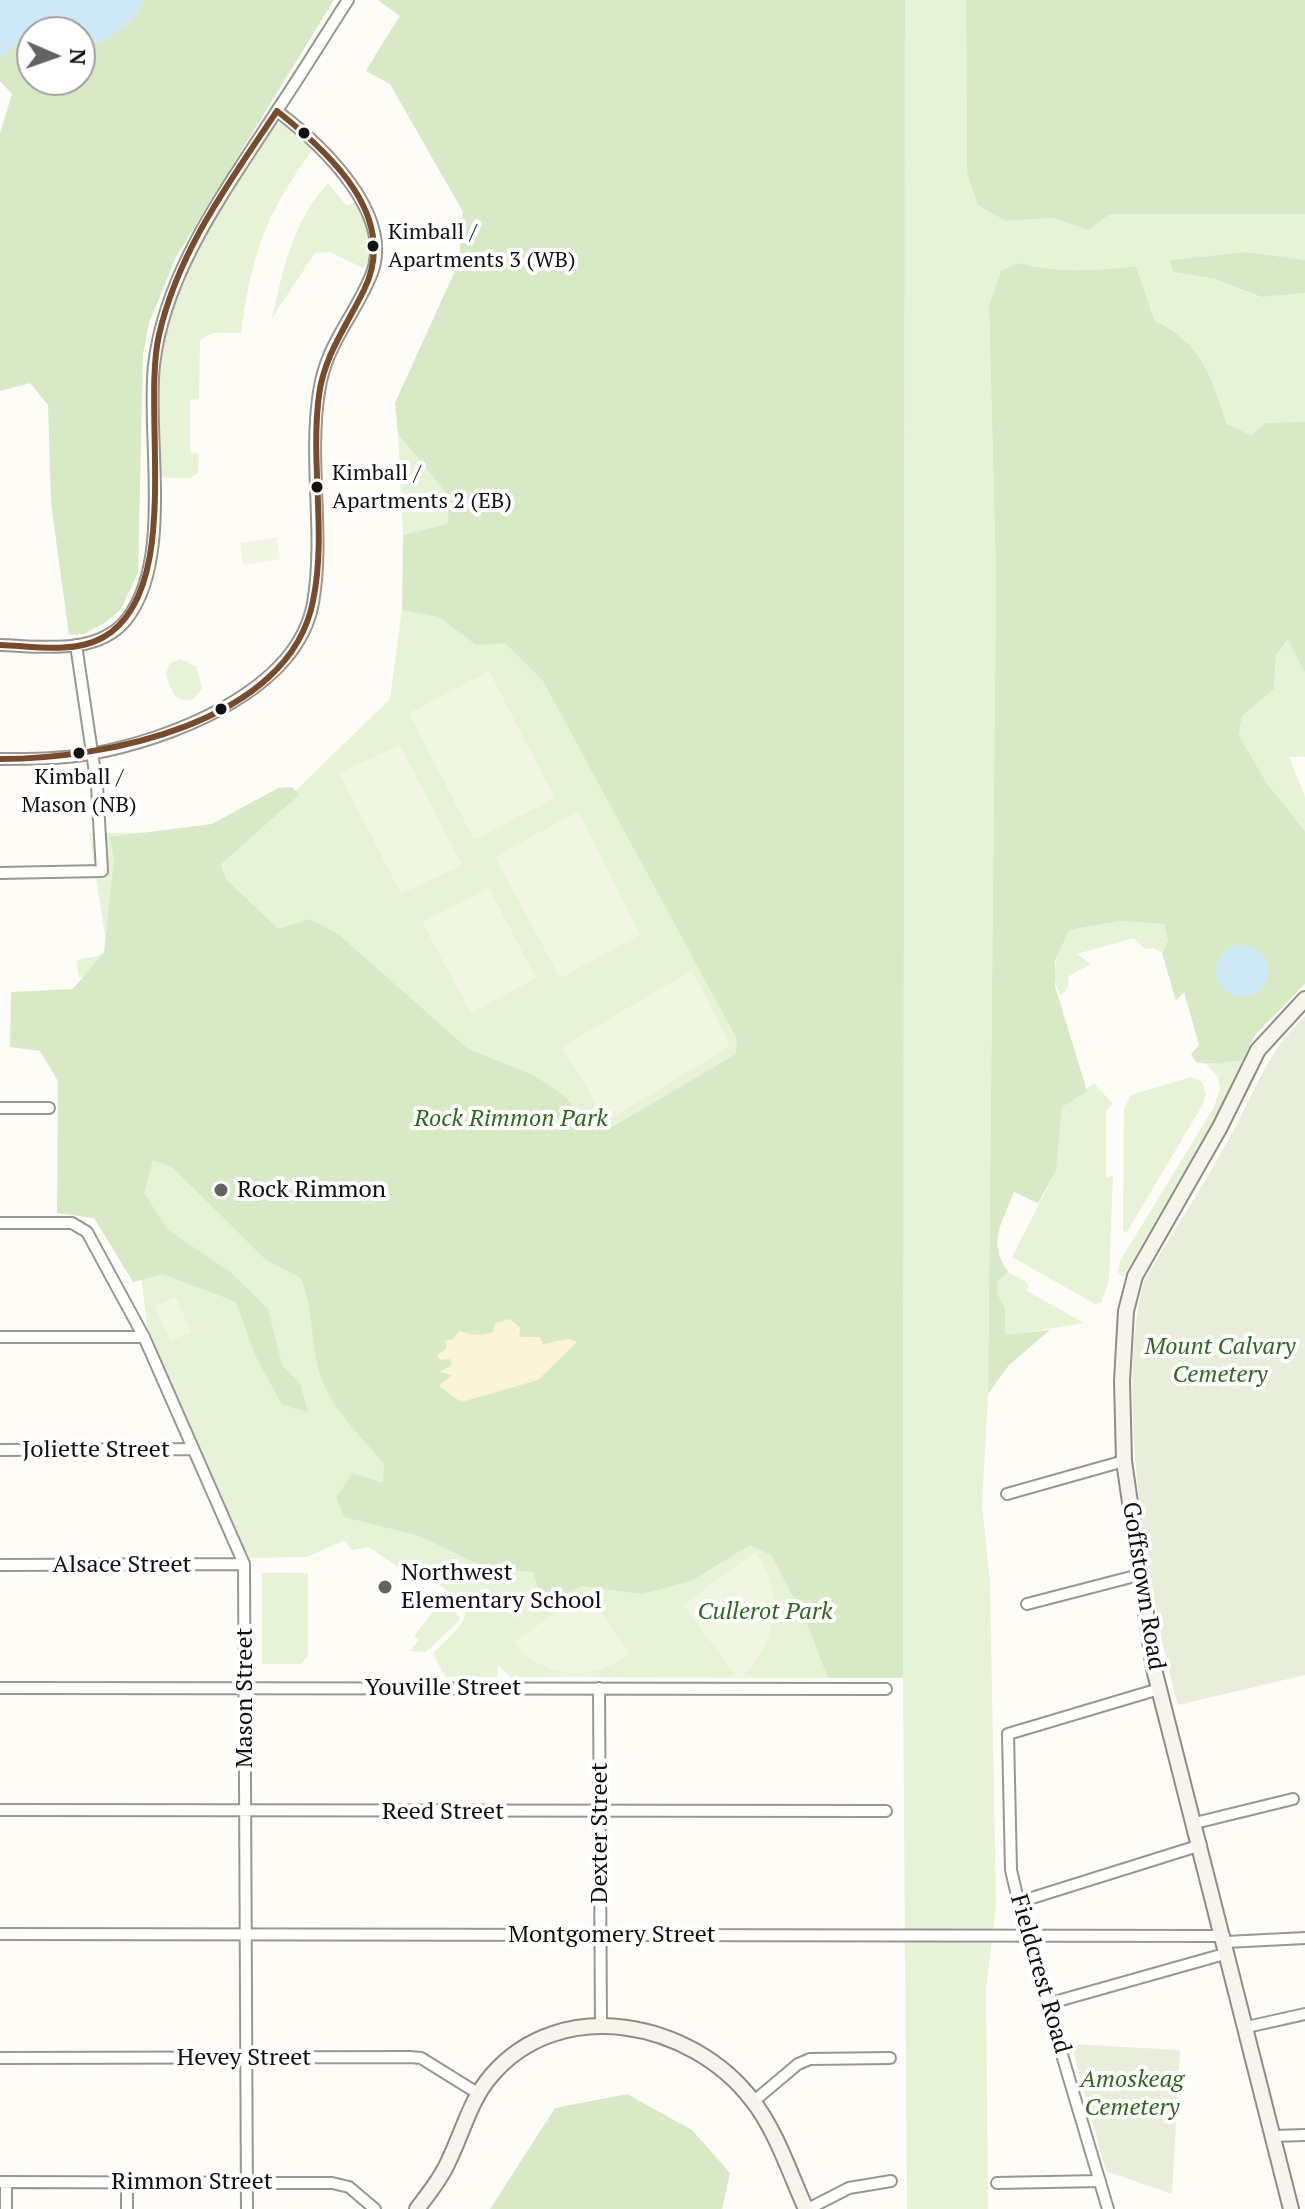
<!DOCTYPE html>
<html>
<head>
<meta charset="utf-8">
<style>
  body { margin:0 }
  #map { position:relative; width:1305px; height:2209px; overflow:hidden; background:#fdfcf7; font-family:"PT Serif",serif }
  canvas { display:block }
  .north { position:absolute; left:16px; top:16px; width:80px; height:80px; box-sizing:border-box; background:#fff; border:2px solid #a0a0a0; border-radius:50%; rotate:92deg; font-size:22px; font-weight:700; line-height:32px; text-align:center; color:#111 }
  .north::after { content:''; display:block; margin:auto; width:28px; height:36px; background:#646362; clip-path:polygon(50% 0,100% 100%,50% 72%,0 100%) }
</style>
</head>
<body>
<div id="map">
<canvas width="1305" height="2209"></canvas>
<div class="north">N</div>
</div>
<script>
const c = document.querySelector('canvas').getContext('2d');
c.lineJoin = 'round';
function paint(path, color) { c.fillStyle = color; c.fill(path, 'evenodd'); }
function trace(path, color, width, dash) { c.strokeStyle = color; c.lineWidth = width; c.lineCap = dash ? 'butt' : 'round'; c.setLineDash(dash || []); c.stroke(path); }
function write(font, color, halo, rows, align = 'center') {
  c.font = font + ' "PT Serif",serif'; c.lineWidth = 8; c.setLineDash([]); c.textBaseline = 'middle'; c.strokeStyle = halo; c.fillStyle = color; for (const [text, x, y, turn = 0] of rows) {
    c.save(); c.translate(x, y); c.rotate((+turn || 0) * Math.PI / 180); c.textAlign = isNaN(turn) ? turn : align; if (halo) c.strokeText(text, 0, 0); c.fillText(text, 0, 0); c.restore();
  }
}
const green = new Path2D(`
  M378 0H896L830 1359 828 1678 511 1677 498 1665 497 1677H445L433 1653C481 1609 473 1610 424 1574L418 1581 369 1547 352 1550 345 1540 307 1557 247 1558 147 1326 105 974 79 977 76 960 108 954 89 833 253 832 390 699 402 610 412 612 425 530 403 535 398 434 433 477 491 124 374 56 400 16Z
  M905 0H966L967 173 1006 221 1054 218 1088 229 1110 214H1305V260L1246 252 1170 260 1173 272 1215 279 1260 297 1305 293V422L1301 424 1265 423 1251 435 1227 424C1211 378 1203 343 1155 321L1136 266C1095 271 1058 273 1018 263L989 306 996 578 988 1394 982 1506 990 1582 996 1905 986 1989 988 2209H907L903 1678Z
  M274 124H283L312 150C266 215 252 253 241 333H213L200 340 199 399 190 400V452L199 454 198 473 190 478H162C155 465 158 441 157 425 152 299 207 223 274 124Z
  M328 183 347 206 355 202C366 220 380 252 363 268L330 252 315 253 272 318C283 269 293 221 328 183Z
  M1289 640 1305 673V757H1289L1305 796V831L1266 782 1239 735 1242 716 1274 689 1276 654Z
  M181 659 197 667 202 689 192 700C173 702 171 690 166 674L170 663Z
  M1121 921 1164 924 1168 941 1162 953 1153 948 1145 949 1134 938 1077 954 1091 964 1069 976 1068 987 1061 995C1047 973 1059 951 1069 930Z
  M1227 1060 1242 1061 1215 1118 1123 1277 1118 1272 1120 1261 1214 1107 1220 1088 1218 1076 1206 1065Z
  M1191 1077 1202 1082 1206 1094 1203 1104 1127 1232 1123 1231 1124 1109 1131 1095Z
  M1094 1083 1113 1104 1106 1111V1178L1113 1175 1109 1280 1101 1303 1095 1304 1012 1257 1056 1171 1062 1106Z
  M1008 1272 1029 1284 1027 1291 1084 1323 1005 1336V1308L998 1295 997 1282Z
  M262 1573H308V1656L301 1664H262Z
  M441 1601 460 1617 459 1621 426 1652 410 1651 419 1640 414 1636Z`);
const forest = new Path2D(`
  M143 0H334L176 257 149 323 143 354 138 573 121 609 106 622 84 634 69 635 51 503 48 405 30 383 0 391V133L12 94 0 81V57L29 32 38 31 32 32V80H80V40L103 42 132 20Z
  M378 0H905L903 1678H828L808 1626 772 1556 750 1545 691 1581 642 1594 582 1586 543 1604 533 1572 486 1568 420 1536 344 1517 336 1497 353 1473 383 1483 384 1464C357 1431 324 1403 316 1359 311 1329 312 1308 301 1278L266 1260 173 1168 153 1160 144 1193 168 1230 230 1272 268 1309 282 1365 300 1384 308 1412 282 1405 255 1355 236 1302 163 1274 133 1282 94 1218 57 1213 58 1081 40 1051 10 1047 11 992 73 989 104 952 114 860 110 837 212 824 278 788 292 787 299 795 221 864 226 879 278 929 310 919 338 934 468 1049 535 1076 562 1094 596 1128 614 1126 736 1054 737 1039 543 681 505 643 476 645 439 617 402 610 403 535 448 524 449 496 398 434 395 403 459 262 463 212 390 84 366 71 400 16Z
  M966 0H1305V214H1110L1088 230 1054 218 1006 221 978 205 967 173Z
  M1246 252 1305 260V293L1261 297 1215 279 1173 272 1170 260Z
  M1018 263C1058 273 1095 271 1136 266L1155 321C1203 343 1211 378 1227 424L1251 435 1265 423 1305 422V673L1288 640 1276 655 1274 689 1242 716 1239 735 1266 782 1305 831V984L1255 1035 1242 1061C1226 1060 1211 1066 1196 1062L1191 1054 1199 1045 1184 992 1176 1001 1162 953 1168 941 1164 924 1121 921 1069 930 1055 961V986L1087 1091 1062 1107 1056 1171 1038 1203 1014 1192C1002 1224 987 1241 1008 1272L997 1282 998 1295 1005 1308V1335L1050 1330 1009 1365 988 1394 996 578 989 306 1001 271Z
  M627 2094 692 2130 730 2173 722 2209H490L555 2108Z`);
const sand = new Path2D(`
  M510 1319 520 1328 519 1337H540L543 1344 568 1339 577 1342 538 1380 461 1402 439 1386 452 1375 439 1372 452 1365 450 1359 440 1360 437 1355 447 1348 445 1341 453 1339 459 1331C471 1335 480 1337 493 1332L495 1323Z`);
const cemetery = new Path2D(`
  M1305 1016V1675L1178 1705C1148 1596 1114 1389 1144 1281 1177 1225 1213 1171 1242 1114 1261 1076 1274 1045 1305 1016Z
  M1071 2044 1180 2050 1172 2194 1106 2171Z`);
const pitch = new Path2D(`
  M277 537 280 559 243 565 240 543Z
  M489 671 555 798 474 840 409 713Z
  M400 745 462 865 401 894 339 773Z
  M578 811 640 935 560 978 495 857Z
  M489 888 536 978 471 1013 422 922Z
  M692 970 730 1046 607 1121 562 1047Z
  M176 1297 191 1332 170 1341 155 1306Z
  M755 1552C787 1593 777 1647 739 1680L683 1605Z
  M587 1591 629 1652C597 1684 541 1679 514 1642Z`);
const water = new Path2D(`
  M0 0H143L132 20 103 42 80 40V32L31 31 0 57Z
  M1216 971a26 26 0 1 1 52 0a26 26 0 1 1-52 0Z`);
const street = new Path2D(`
  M0 645C40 646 97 656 126 620 174 561 146 438 154 365 165 271 226 190 276 112 301 75 324 37 348 0
  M0 759C30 759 61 759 90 754 169 740 297 692 313 603 325 534 308 462 319 392 326 344 352 320 370 278 398 216 322 145 277 111
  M0 873 102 871 97 786 76 645
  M0 1108H49
  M0 1223H72L87 1232 144 1337 244 1564 247 2209
  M0 1337H144
  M0 1450 192 1449
  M1007 1494 1124 1461
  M0 1565 244 1564
  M1027 1604 1139 1575
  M0 1688 886 1689
  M599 1688 601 2026
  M0 1810 886 1811
  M1195 1823 1293 1799
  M1019 1902 1201 1845
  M0 1934 1224 1936
  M1226 1942 1305 1938
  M1047 2004 1228 1953
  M1247 2027 1305 2014
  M0 2058 410 2057 421 2058 479 2094
  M754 2101 798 2064 810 2059 890 2058
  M1273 2136 1305 2135
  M0 2182 332 2183 349 2187 375 2209
  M997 2183 1100 2181
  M6 2209V2182
  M127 2209V2181
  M808 2209 849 2188 891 2181
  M1108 2209 1026 1934 1011 1870 1008 1734 1159 1689`);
const secondary = new Path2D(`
  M417 2209C429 2193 442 2177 450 2158 463 2131 471 2099 491 2076 560 1994 692 2021 752 2100 776 2130 790 2174 806 2209
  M1291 2209 1154 1669 1124 1461 1122 1381 1126 1311 1135 1276 1220 1127 1258 1050 1305 999`);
const bus1 = new Path2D(`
  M0 645C32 646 72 654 102 638 185 593 141 414 159 335 178 251 230 181 277 111 330 153 400 217 364 290 347 325 324 356 319 395 310 463 327 534 313 601 289 724 103 759 0 759`);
const markers = [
  [304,133,7,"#111"],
  [373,246,7,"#111"],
  [317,487,7,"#111"],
  [221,709,7,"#111"],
  [79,753,7,"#111"],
  [221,1190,8,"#646362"],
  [385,1587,8,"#646362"]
];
const busNames = [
  ["Kimball /",388,233],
  ["Apartments 3 (WB)",388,261],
  ["Kimball /",332,474],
  ["Apartments 2 (EB)",332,502],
  ["Kimball /",79,778,"center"],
  ["Mason (NB)",79,806,"center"]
];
const parkNames = [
  ["Rock Rimmon Park",511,1119],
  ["Mount Calvary",1220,1347],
  ["Cemetery",1220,1375],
  ["Cullerot Park",765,1612],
  ["Amoskeag",1132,2080],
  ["Cemetery",1132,2108]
];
const poiNames = [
  ["Rock Rimmon",237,1190],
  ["Northwest",401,1573],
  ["Elementary School",401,1601]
];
const streetNames = [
  ["Joliette Street",96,1450],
  ["Alsace Street",122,1565],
  ["Goffstown Road",1143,1586,81],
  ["Youville Street",443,1688],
  ["Mason Street",245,1698,-90],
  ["Reed Street",443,1812],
  ["Dexter Street",600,1833,-90],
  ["Montgomery Street",612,1935],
  ["Fieldcrest Road",1040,1974,74],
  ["Hevey Street",244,2058],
  ["Rimmon Street",192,2182]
];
paint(green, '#e7f3d7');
paint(forest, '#d8eac5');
paint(sand, '#fcf4d9');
paint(cemetery, '#e9eedb');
paint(pitch, '#f0f6e1');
paint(water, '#cde8f7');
trace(street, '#979795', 14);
trace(secondary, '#8e8d8b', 18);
trace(street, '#fffffe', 10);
trace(secondary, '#f6f4eb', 14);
trace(bus1, '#7a4b2a', 6);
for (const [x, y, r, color] of markers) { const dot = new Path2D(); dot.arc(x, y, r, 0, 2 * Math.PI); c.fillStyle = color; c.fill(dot); trace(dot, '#fff', 3); }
write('22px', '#111', '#fff', busNames, 'left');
write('italic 24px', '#2f6b1f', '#fff', parkNames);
write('24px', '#111', '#fff', poiNames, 'left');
write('24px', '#111', '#fff', streetNames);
</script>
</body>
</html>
